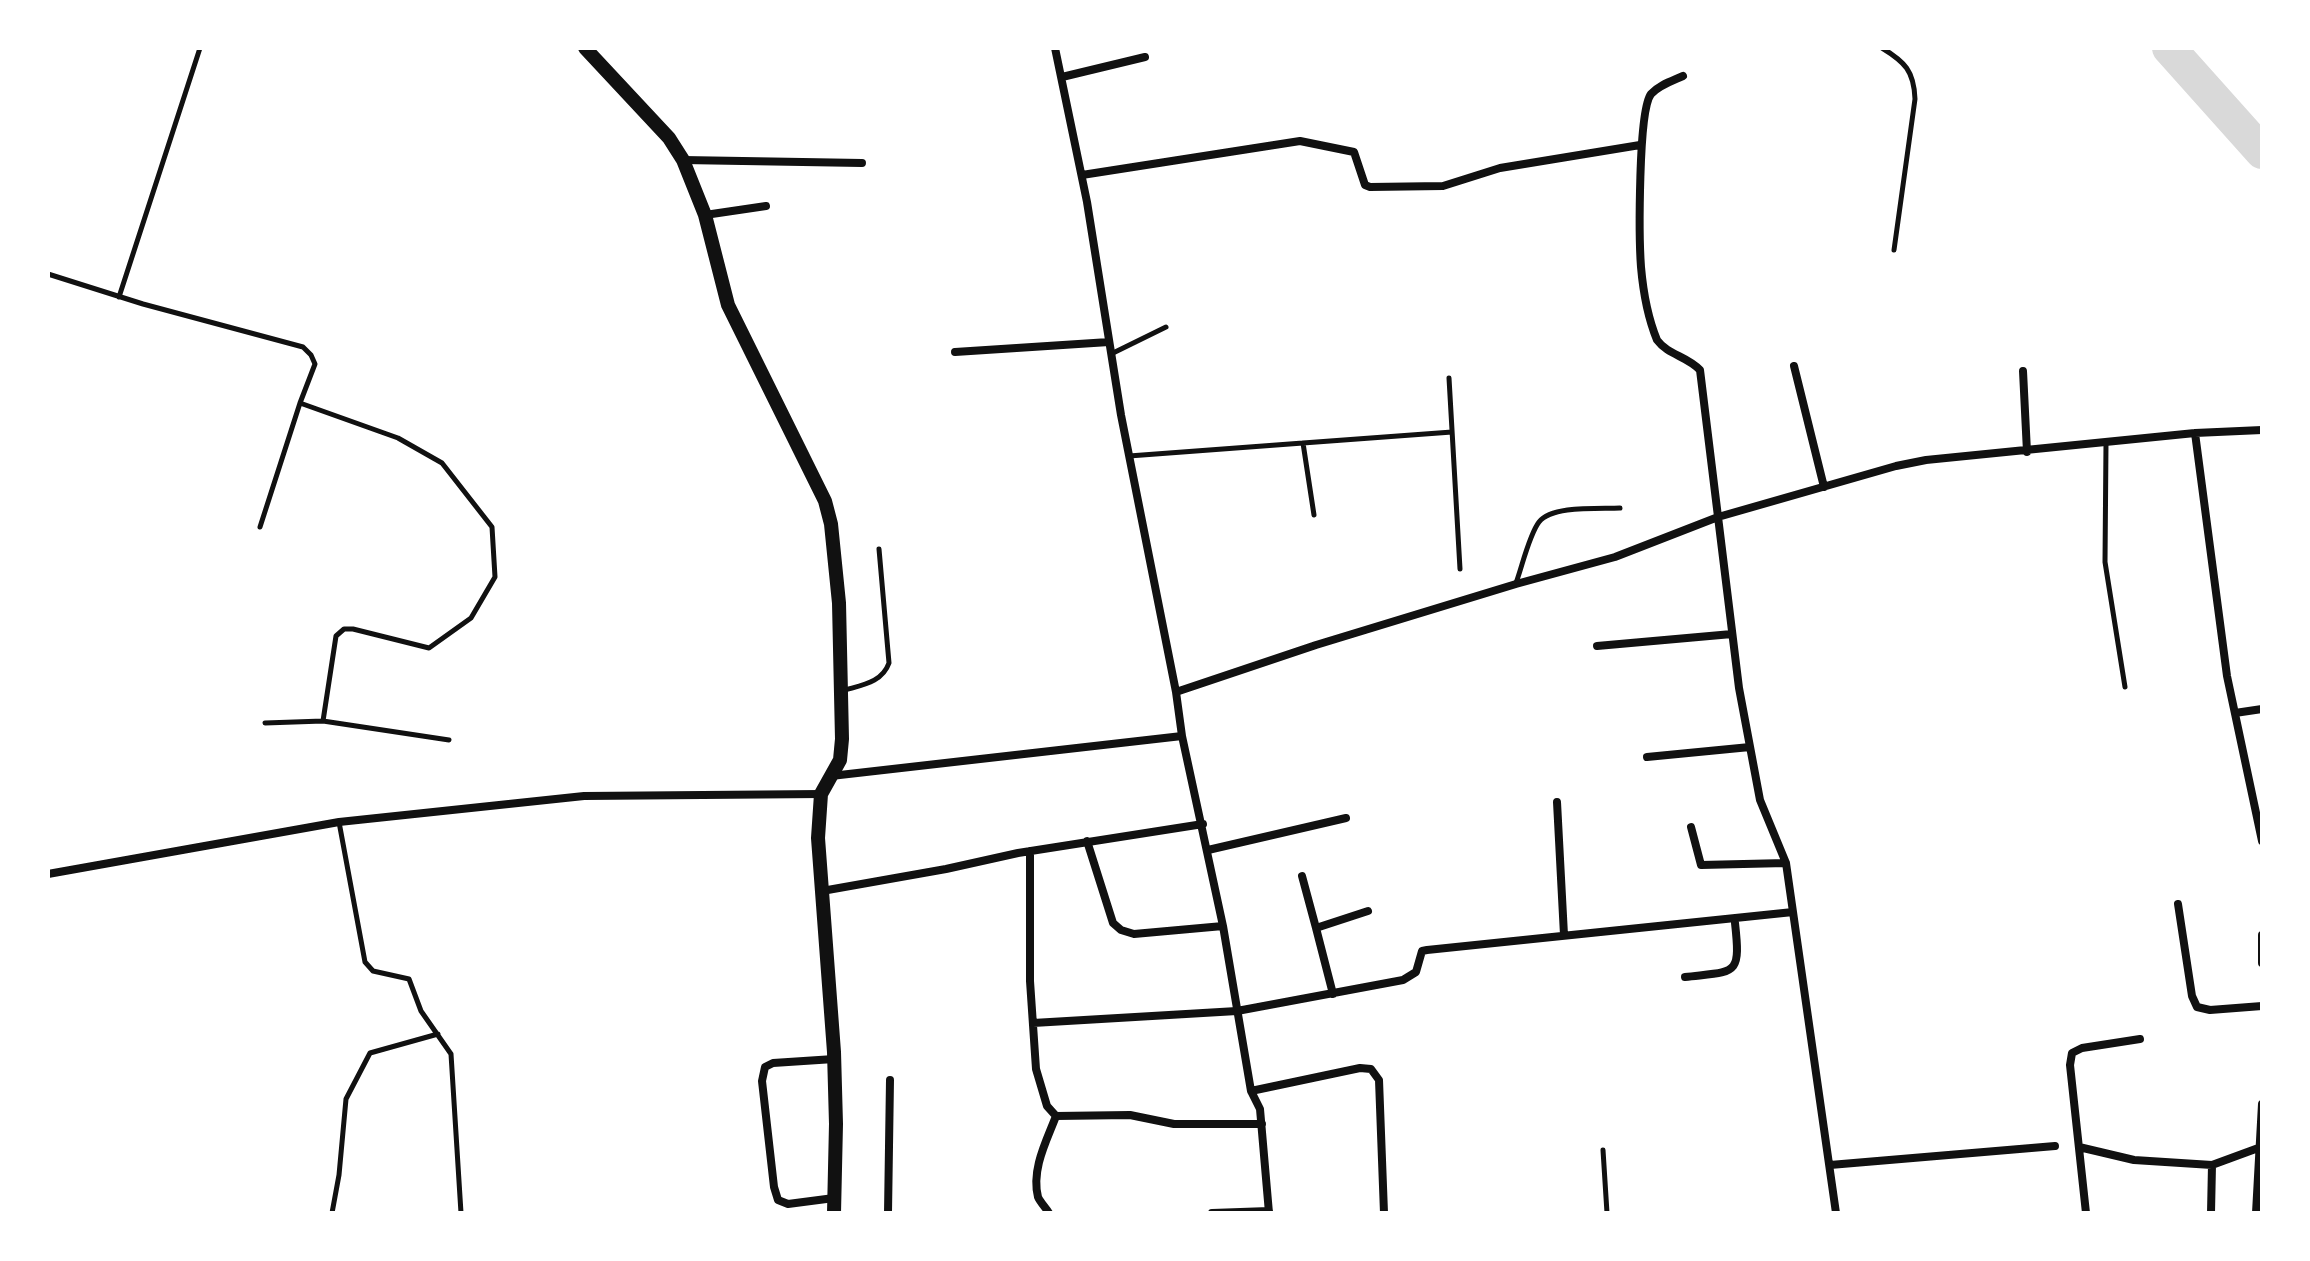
<!DOCTYPE html>
<html>
<head>
<meta charset="utf-8">
<style>
  body { margin:0 }
  #map { position:relative; width:2310px; height:1261px; overflow:hidden; background:#fff; font-family:"Titillium Web",sans-serif }
  canvas { display:block }
  .frame { position:absolute; inset:0; border:50px solid #fff; pointer-events:none }
</style>
</head>
<body>
<div id="map">
<canvas width="2310" height="1261"></canvas>
<div class="frame"></div>
</div>
<script>
const c = document.querySelector('canvas').getContext('2d');
c.lineJoin = 'round';
function trace(path, color, width, dash) { c.strokeStyle = color; c.lineWidth = width; c.lineCap = dash ? 'butt' : 'round'; c.setLineDash(dash || []); c.stroke(path); }
const river = new Path2D(`
  M2169 48 2262 152`);
const service = new Path2D(`
  M1882 48C1905 62 1914 71 1915 99L1894 250
  M48 274 143 304 303 347 311 355 315 364 300 403 398 438 442 463 492 527 495 577 471 618 429 648 353 629H344L336 636 323 721 265 723
  M119 297 200 48
  M1111 354 1166 327
  M1449 378 1460 569
  M2106 443 2105 562 2125 687
  M1129 456 1303 443
  M1314 515 1303 443 1452 432
  M260 527 300 403
  M1516 583C1522 567 1529 535 1539 522 1552 505 1599 509 1620 508
  M842 691C861 685 882 683 889 663L879 549
  M323 721 449 740
  M339 822 365 962 373 971 409 979 421 1011 451 1054 461 1213
  M1603 1150 1607 1213
  M332 1213 339 1175 346 1099 370 1053 438 1034`);
const minor = new Path2D(`
  M1055 48 1087 202 1121 415 1176 692 1182 736 1223 926 1251 1091 1260 1109 1269 1213
  M1683 76C1672 81 1659 85 1651 94 1638 111 1639 240 1641 267 1643 290 1648 318 1657 340 1668 355 1687 356 1700 370L1739 688 1760 800 1786 863 1836 1213
  M1062 77 1145 57
  M683 160 862 163
  M1082 175 1300 141 1354 152 1365 185 1370 187 1443 186 1500 168 1640 145
  M705 215 766 206
  M955 352 1109 342
  M1794 366 1824 487
  M2023 371 2027 452
  M2195 433 2227 676 2262 841
  M1597 646 1732 634
  M1176 692 1316 645 1516 584 1615 557 1718 517 1896 466 1926 460 2195 433 2262 430
  M2235 713 2262 709
  M1647 757 1750 747
  M831 776 1182 736
  M1557 802 1564 935
  M1691 827 1701 865 1786 863
  M1087 841 1113 923 1121 930 1134 934 1223 926
  M1208 850 1346 818
  M1030 851V981L1036 1069 1047 1106 1056 1116
  M48 874 339 822 584 796 821 794
  M1302 876 1316 928
  M822 891 946 869 1018 853 1203 824
  M2178 904 2192 996 2197 1007 2210 1010 2262 1006
  M2262 935V963
  M1685 977C1736 971 1741 977 1735 923
  M1333 994 1316 928 1368 911
  M1033 1023 1237 1011 1403 980 1416 972 1422 951 1427 950 1793 912
  M834 1059 773 1063 765 1067 762 1081 774 1187 778 1200 788 1204 834 1198
  M1251 1091 1360 1068 1371 1069 1379 1080 1384 1213
  M2079 1147 2134 1160 2212 1165 2211 1213
  M1830 1165 2055 1146
  M2212 1165 2261 1147
  M888 1213 890 1080
  M1049 1213C1046 1208 1040 1202 1038 1197 1031 1169 1047 1140 1056 1116L1130 1115 1174 1124H1262
  M1212 1213 1269 1211
  M2086 1213 2070 1065 2072 1053 2082 1048 2140 1039
  M2256 1213 2262 1104`);
const secondary = new Path2D(`
  M585 48 669 138 683 160 705 215 728 305 825 501 831 524 839 603 842 739 840 760 821 794 818 838 834 1052 836 1124 834 1213`);
trace(river, '#d9d9d9', 34);
trace(service, '#111', 5);
trace(minor, '#111', 8);
trace(secondary, '#111', 14);
</script>
</body>
</html>
